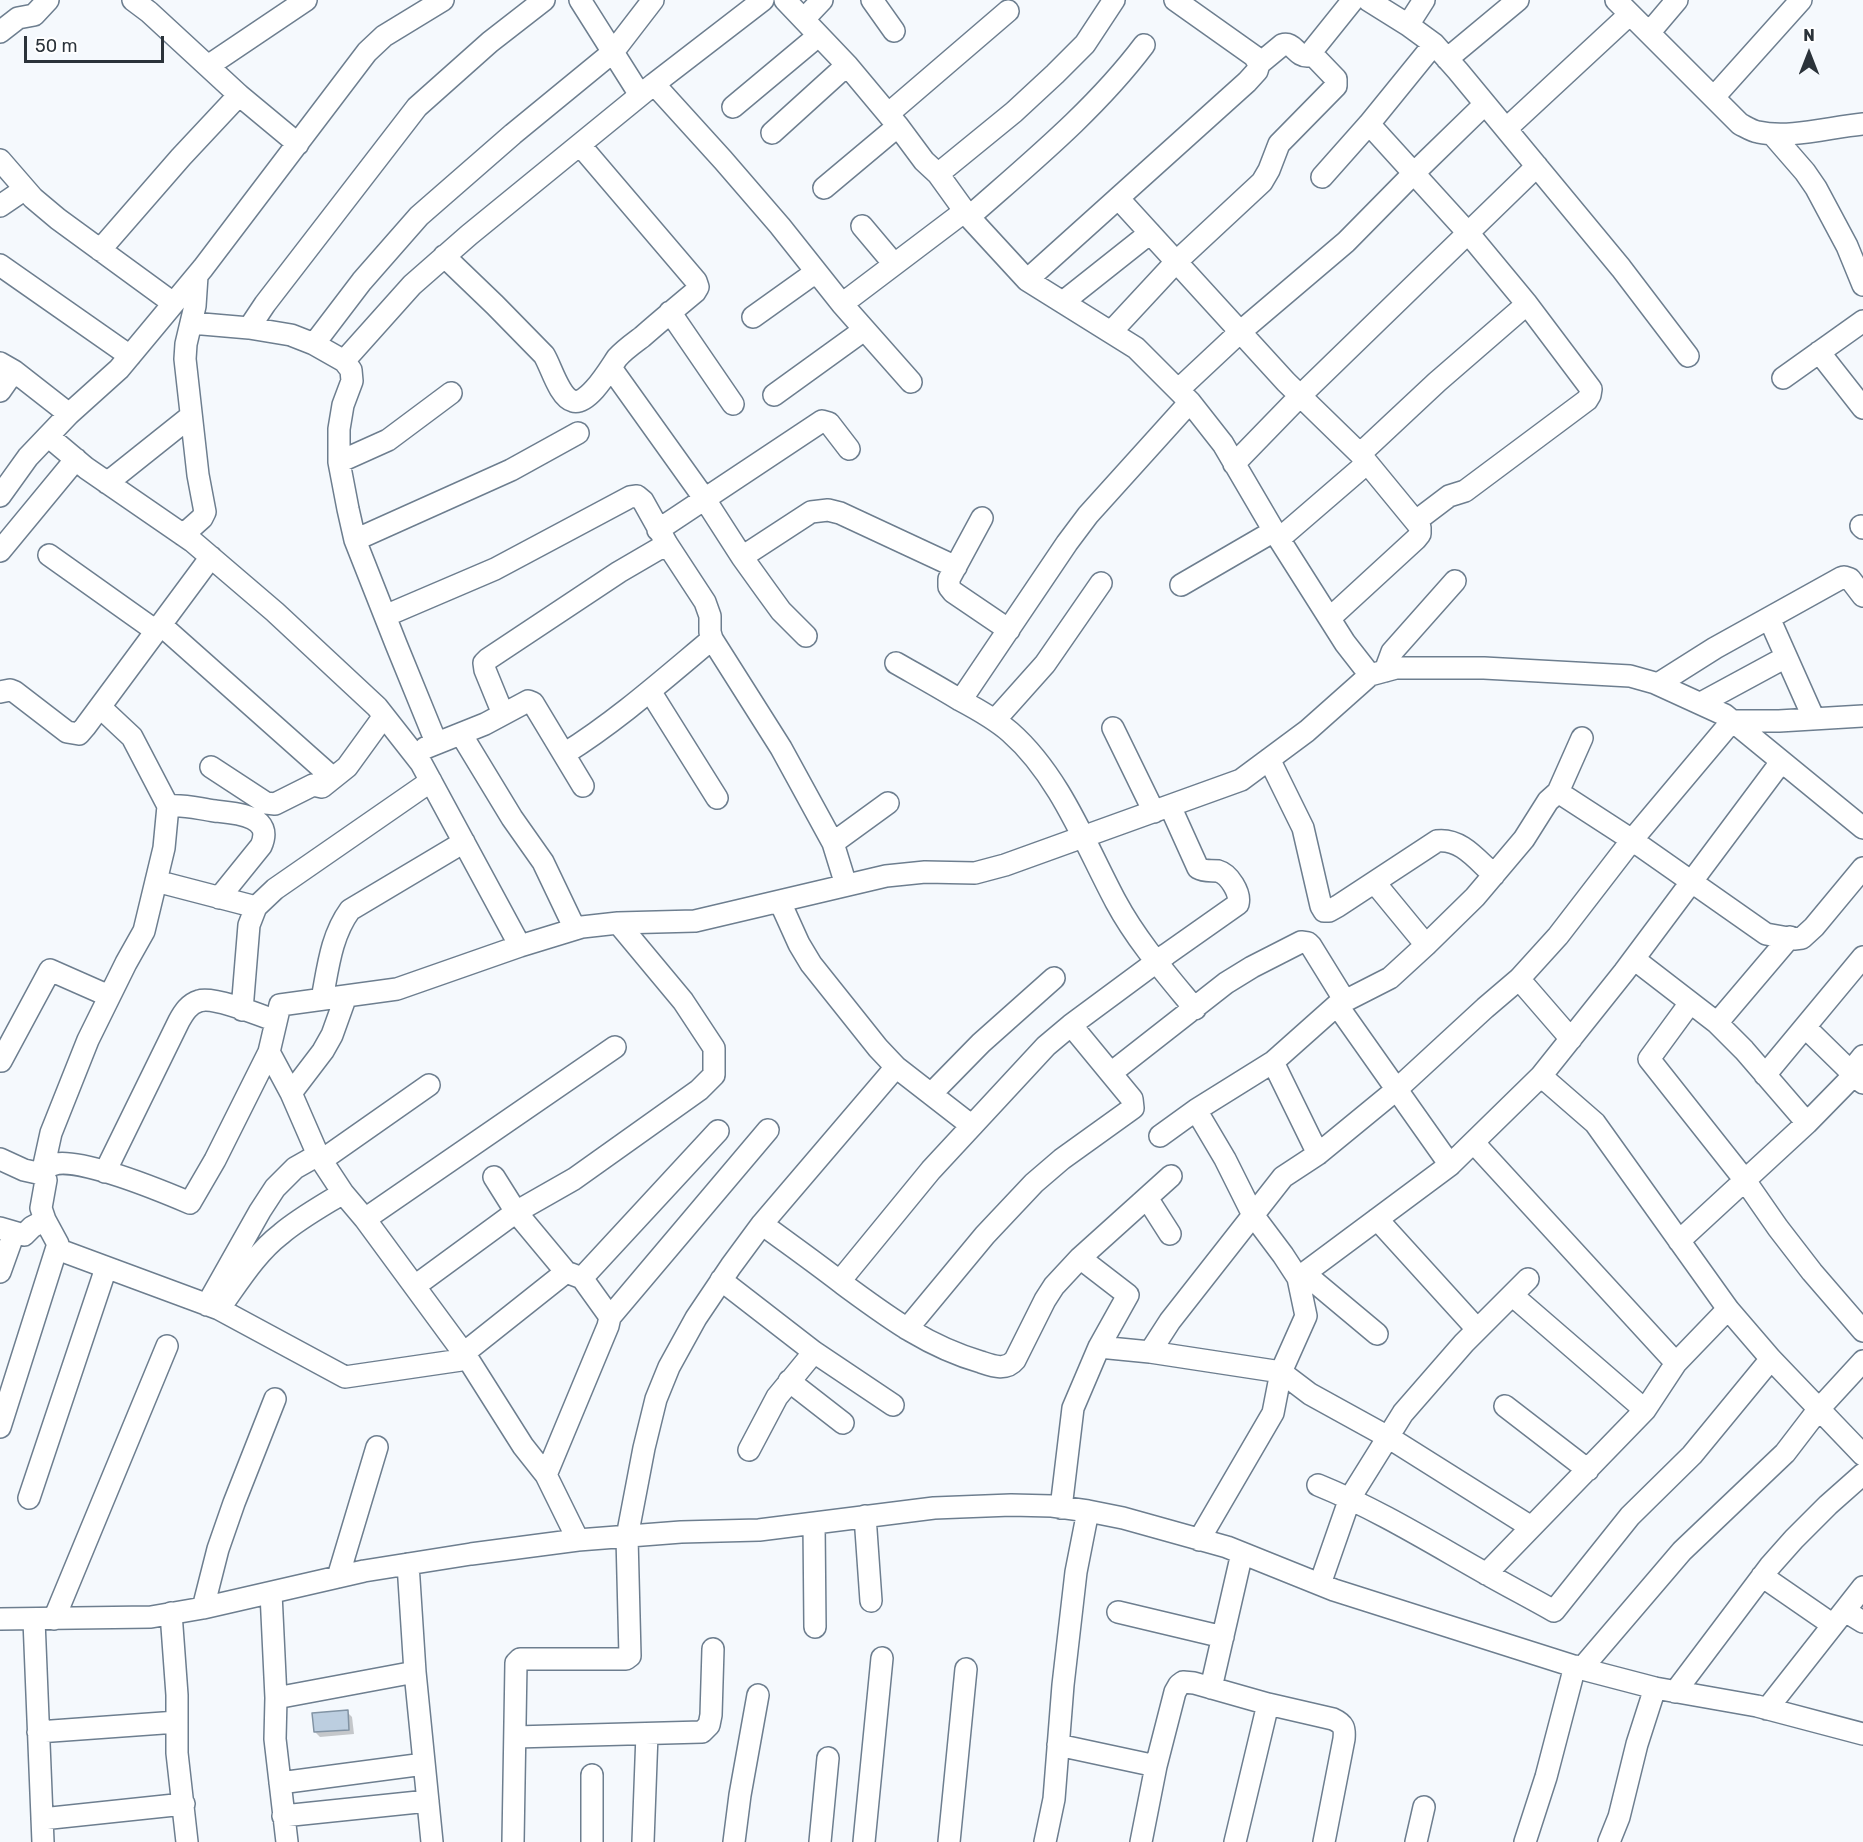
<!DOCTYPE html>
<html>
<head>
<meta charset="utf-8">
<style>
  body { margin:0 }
  #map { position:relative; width:1863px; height:1842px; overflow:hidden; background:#f5f9fd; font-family:Rubik,sans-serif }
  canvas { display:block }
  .north { position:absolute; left:1779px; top:24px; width:60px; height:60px; -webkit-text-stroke:4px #fff; paint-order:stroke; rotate:0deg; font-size:16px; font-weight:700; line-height:24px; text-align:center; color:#2b333a }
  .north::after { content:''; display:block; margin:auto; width:21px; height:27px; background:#2b333a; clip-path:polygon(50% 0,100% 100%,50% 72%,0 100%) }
  .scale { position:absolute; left:24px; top:36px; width:140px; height:27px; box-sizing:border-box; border:3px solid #2b333a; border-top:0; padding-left:8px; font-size:18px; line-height:21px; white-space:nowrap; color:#2b333a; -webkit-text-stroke:4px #fff; paint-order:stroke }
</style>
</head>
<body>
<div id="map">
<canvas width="1863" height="1842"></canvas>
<div class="north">N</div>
<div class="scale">50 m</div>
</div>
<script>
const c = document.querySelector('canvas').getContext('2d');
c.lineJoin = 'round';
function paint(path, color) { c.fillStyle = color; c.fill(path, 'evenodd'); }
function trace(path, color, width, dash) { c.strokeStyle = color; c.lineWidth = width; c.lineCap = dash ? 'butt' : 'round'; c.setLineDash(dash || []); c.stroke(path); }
const shadow = new Path2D(`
  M347 1712 352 1717 354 1734 320 1737 315 1732Z`);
const building = new Path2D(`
  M348 1710 349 1730 314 1732 312 1713Z`);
const minor = new Path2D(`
  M133 0 149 12 239 95 298 144
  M580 0 640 95
  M785 0 847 65 898 126 924 161 938 174 969 217 1027 280 1136 348 1190 402 1223 444 1274 531 1345 643 1370 675
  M872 0 894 31
  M1368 0 1408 25 1434 44 1458 71 1621 268 1688 356
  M1616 0 1740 124C1746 127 1752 131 1758 132 1790 139 1830 127 1863 124
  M804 19 822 0
  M1408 25 1424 0
  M0 32 18 18 34 15 48 0
  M1649 33 1677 0
  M1447 59 1518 0
  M1259 64 1282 45C1294 41 1296 57 1308 56L1353 0
  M208 66 306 0
  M654 84 723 160 780 226 842 304 911 382
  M1714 97 1801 0
  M733 107 818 36
  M888 114 1008 11
  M1369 124 1469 234 1527 304 1591 389 1590 395 1587 400 1465 491 1449 496 1416 521
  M1506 129 1630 14
  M772 133 847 65
  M1772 134 1805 172 1816 188 1847 246 1863 285
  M0 160 33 198 58 219 173 303
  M938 174 1014 112 1055 74 1085 44 1114 0
  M1322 177 1369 124 1434 44
  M824 188 898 126
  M1118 198 1286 382 1360 454 1420 527V534L1416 539 1330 618
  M0 206 25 189
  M969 217C1030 163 1095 110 1144 45
  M862 226 894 264
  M100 250 181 157 239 95
  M444 256 495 305 544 355C551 366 559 397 573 401 588 406 610 368 617 358 624 350 634 343 642 337 659 322 677 307 695 292L698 287 696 281 580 145
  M0 265 130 356
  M1027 280 1247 82 1257 71 1259 64 1254 56 1175 0
  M1063 302 1150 233
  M842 304 965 211
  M670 312 733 404
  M753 317 816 272
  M191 323 249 328 291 335 314 344 344 361 351 370 352 381 343 405 339 429V462L348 509 355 540 396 644 436 742
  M249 328 265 304 417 107 490 42 544 0
  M1111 332 1176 262 1262 182 1269 170 1279 144 1336 86V79L1311 53
  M314 344 362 281 419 216 513 134 613 52 653 0
  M1819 352 1863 408
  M344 361 412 285 469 235 654 84 763 0
  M0 363 14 371 69 414
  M611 368 704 498 742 557 765 589 781 611 806 636
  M1783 378 1863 321
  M1178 390 1240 332 1346 242 1414 173 1485 104
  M0 391 14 371
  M774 395 864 330
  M48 436 86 468 192 541 275 612 377 707 421 763 520 946
  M1360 454 1437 382 1527 304
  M339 462 388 440 451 393
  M1234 464 1300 396 1537 166
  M107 483 191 416
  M0 496 28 457 69 414 119 369 203 268 367 52 384 36 443 0
  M982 518 949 579V587L953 592 1009 630
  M1861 526 1863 528
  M658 530 822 421 829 423 849 449
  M183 535 202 518 205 512 198 475 185 359 186 344 195 306 197 276
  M1279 539 1366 464
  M355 540 511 470 578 433
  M0 551 76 459
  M49 555 156 631
  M742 557 811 512 828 510 840 513 956 567
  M1181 585 1274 531
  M385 616 495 569 630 497 637 496 643 501 667 544 705 602 710 616V632L712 639 781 748 833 843 846 885
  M1769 618 1814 719
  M161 625 333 778
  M896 663C917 675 939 687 960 700 977 709 995 719 1010 732 1060 776 1085 844 1116 902 1137 941 1167 975 1195 1009
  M1385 671 1392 652 1455 581
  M1658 684 1715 648 1841 578 1844 577 1850 579 1863 596
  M650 691 717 798
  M0 692 10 690 15 692 67 732 79 734 85 727 211 557
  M961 700 1067 543 1088 515 1190 402
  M1701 703 1786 657
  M503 714 485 670 484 663 488 659 619 572 667 544
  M995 720 1045 664 1101 583
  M1113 728 1154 812
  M461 734 512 818 543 862 575 929
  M425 748 485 724 528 701 533 703 583 786
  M564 754C617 721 664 679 712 639
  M1269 759 1303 828 1321 906 1324 911H1329L1338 906 1437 841C1461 838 1477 860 1494 875
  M211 767 266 803 275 804 313 785 322 787 347 767 384 716
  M1558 792 1632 840 1766 934 1794 939 1802 938 1814 927 1863 868
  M168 806C185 804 199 809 215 811 234 813 275 815 261 846L219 898
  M833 843 888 803
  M156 881 256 907
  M1375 883 1426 945
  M780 902 799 944 811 964 878 1048 896 1067 972 1126
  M1634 959 1717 1023 1744 1050 1807 1123
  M1519 979 1571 1039
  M322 999C328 968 331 936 350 910L464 842
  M1690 1003 1649 1059 1744 1179 1778 1228 1812 1272 1863 1331
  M242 1010 249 925 256 907 275 889 431 781
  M1717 1023 1790 937
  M1805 1027 1854 1075
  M269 1052 291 1093 318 1155 343 1193 365 1219 468 1359 523 1446 546 1475 578 1540
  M0 1061H1L50 970 109 996
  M1273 1062 1318 1154
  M1851 1071 1863 1056
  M1111 1073 1226 983 1252 967 1301 942 1308 943 1311 946 1345 1001
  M1765 1075 1863 957
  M1541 1076 1624 972 1781 762
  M291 1093 323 1051 332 1035 346 996
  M931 1094 981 1043 1054 978
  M1196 1110 1225 1159 1253 1215 1283 1255 1298 1278
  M1160 1136 1196 1110 1273 1062 1337 1005 1390 978 1426 945 1475 897 1524 839 1548 801 1558 792 1582 738
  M1474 1143 1676 1363
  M0 1159 24 1170 42 1174 46 1180 41 1208 45 1220 58 1244 0 1427
  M322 1160 429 1085
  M1450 1165 1541 1076 1595 1123 1728 1309 1771 1359 1863 1455
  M105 1172 179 1021C184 1012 189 1004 199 1001 213 996 260 1015 276 1021
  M42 1174C44 1171 48 1166 52 1165 76 1155 164 1192 190 1203L215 1160 269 1052 280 1005 397 989 520 946 582 927 618 923 695 921 886 876 925 872 975 873 1005 865 1241 780 1307 731 1370 675 1396 668H1484L1630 676 1655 683 1725 715 1863 828
  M42 1174 51 1133 88 1040 126 963 144 931 164 848 168 806 132 737 100 707
  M494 1177 516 1212 566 1272 582 1278 610 1317 608 1326 546 1475
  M1147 1198 1170 1234
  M365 1219 615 1047
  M1377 1219 1477 1329
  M762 1224C789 1244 816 1263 843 1284 888 1317 926 1346 981 1362 993 1366 1006 1371 1015 1360L1045 1300 1054 1286 1080 1258 1171 1176
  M0 1228 24 1235 32 1227 45 1220
  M1679 1241 1807 1123 1854 1075 1863 1083
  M57 1249 219 1309 345 1377 468 1359
  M0 1272 14 1233
  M1304 1273 1377 1334
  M582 1278 718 1131
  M721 1280 814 1352 893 1405
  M840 1281 931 1170 1046 1046 1071 1025 1167 954 1238 904C1241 893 1229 874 1218 871 1211 870 1205 872 1198 868L1170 806
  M415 1286 516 1212 574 1179 699 1090 714 1075V1048L683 1001 618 923
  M1512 1295 1645 1410
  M207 1305 260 1211 275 1188 295 1168 318 1155
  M219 1309C238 1283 255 1254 281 1234 300 1218 322 1206 343 1193
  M610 1317 768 1130
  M907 1329 985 1235 1034 1183 1062 1159 1133 1108 1132 1099 1071 1025
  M1099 1347 1150 1352 1281 1372 1310 1394 1388 1437 1531 1527
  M1150 1352 1170 1321 1283 1177 1318 1154 1396 1090 1485 1008 1519 979 1558 936 1632 840 1732 721H1779L1863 716
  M464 1353 566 1272
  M789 1381 843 1423
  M1505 1406 1588 1470
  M749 1450 777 1397 814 1352
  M1318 1485C1377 1509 1430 1542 1485 1573 1508 1586 1531 1598 1554 1611L1630 1516 1692 1455 1771 1359
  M29 1498 106 1268
  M1061 1508 1073 1408 1099 1347 1128 1295 1080 1258
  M865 1516 871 1601
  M814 1523 815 1627
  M1199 1540 1273 1413 1281 1372 1306 1316 1298 1278 1450 1165 1337 1005
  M408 1564 415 1672
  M1486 1574 1645 1410 1676 1363 1728 1309
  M1762 1576 1833 1625
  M338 1577 377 1447
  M1320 1584 1350 1498 1403 1413 1464 1343 1528 1279
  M271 1593 276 1698 275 1739 287 1842
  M203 1608 218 1549 234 1503 275 1399
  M1845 1611 1863 1622
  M1118 1612 1223 1637
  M171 1613 177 1695V1753L187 1842
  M0 1619 151 1617 203 1608 364 1571 471 1554 578 1540 681 1532 759 1530 934 1508 1011 1505 1052 1506 1088 1511 1123 1518 1227 1547 1334 1590 1586 1670 1655 1688 1757 1706 1863 1734
  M54 1619 167 1346
  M34 1620 43 1842
  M1582 1668 1682 1551 1785 1453 1818 1410 1863 1361
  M1211 1688 1242 1553
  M1675 1692 1770 1566 1794 1539 1828 1505 1863 1474
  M276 1698 415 1672 432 1842
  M1767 1709 1863 1587
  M38 1732 177 1722
  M515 1737 702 1732 709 1725 711 1715 713 1649
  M1058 1745 1156 1766
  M592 1775V1842
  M280 1783 424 1764
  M283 1816 428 1801
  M42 1819 184 1804
  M513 1842 516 1663 520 1659H626L630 1656 627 1537 644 1448 656 1399 669 1367 696 1318 731 1266 762 1224 896 1067
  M643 1842 647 1734
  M734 1842 740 1795 758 1695
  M820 1842 828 1758
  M864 1842 882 1658
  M949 1842 966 1669
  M1045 1842 1054 1799 1063 1685 1076 1572 1088 1511
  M1141 1842 1156 1766 1175 1692 1179 1685 1183 1682 1194 1683 1268 1704 1333 1719C1344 1724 1345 1728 1344 1739L1324 1842
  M1235 1842 1268 1704
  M1416 1842 1424 1807
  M1525 1842 1546 1777 1575 1666
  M1609 1842 1619 1817 1637 1744 1655 1688`);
paint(shadow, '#0003');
paint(building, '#bccee0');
trace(building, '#8193a4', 1.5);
trace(minor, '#6d7e8f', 24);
trace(minor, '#fff', 21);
</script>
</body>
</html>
